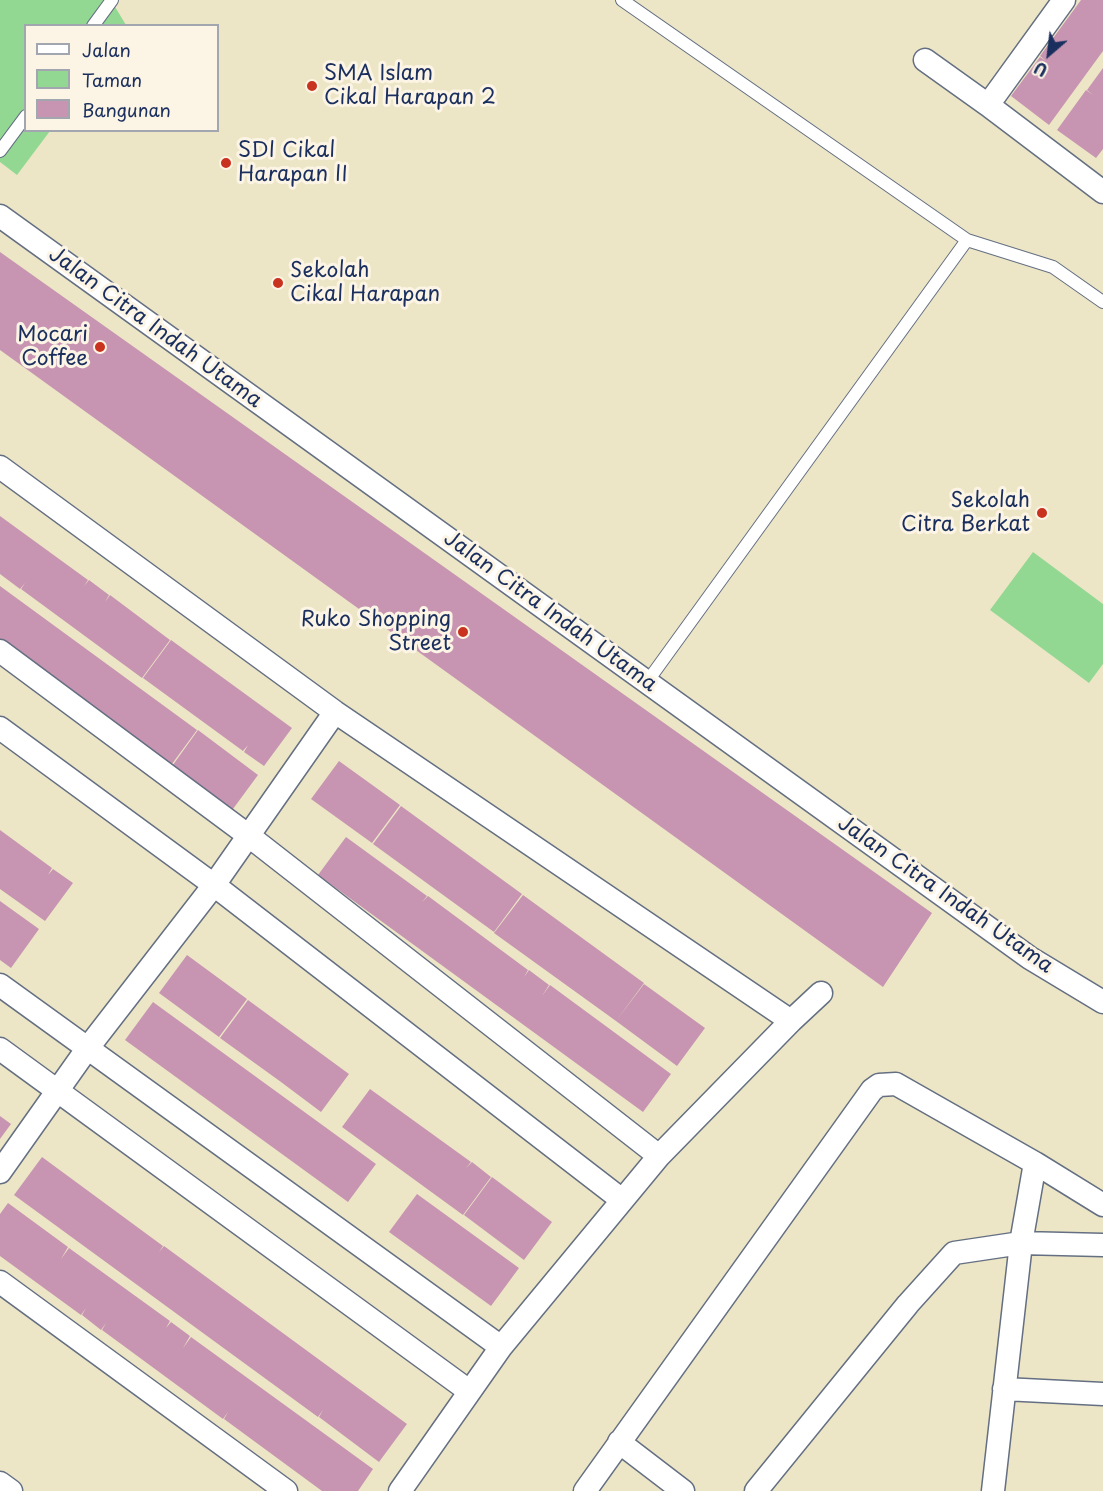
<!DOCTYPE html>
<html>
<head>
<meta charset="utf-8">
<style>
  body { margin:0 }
  #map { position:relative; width:1103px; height:1491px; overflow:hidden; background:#ede6c6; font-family:"Playpen Sans",sans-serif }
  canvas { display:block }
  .legend { position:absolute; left:24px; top:24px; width:195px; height:108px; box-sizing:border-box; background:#fcf5e5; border:2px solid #a2a6af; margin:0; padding:8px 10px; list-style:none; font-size:18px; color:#1b2f5e }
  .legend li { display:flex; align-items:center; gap:12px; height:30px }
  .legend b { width:30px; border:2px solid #a2a6af }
  .north { position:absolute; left:1019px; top:24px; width:60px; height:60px; -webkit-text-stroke:4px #fcf5e5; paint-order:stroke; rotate:208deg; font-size:16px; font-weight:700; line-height:24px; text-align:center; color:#1b2f5e }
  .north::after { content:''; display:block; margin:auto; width:21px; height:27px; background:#1b2f5e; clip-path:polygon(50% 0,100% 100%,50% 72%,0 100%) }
</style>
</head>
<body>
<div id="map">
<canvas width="1103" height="1491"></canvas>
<ul class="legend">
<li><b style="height:8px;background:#fff"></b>Jalan</li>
<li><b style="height:16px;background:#93d892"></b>Taman</li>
<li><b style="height:16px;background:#c795b1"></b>Bangunan</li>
</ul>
<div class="north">U</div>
</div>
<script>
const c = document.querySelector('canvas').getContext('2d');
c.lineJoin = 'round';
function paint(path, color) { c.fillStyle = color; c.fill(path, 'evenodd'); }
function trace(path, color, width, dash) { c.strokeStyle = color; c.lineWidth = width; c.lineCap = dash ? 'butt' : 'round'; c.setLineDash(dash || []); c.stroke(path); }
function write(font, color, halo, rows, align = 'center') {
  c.font = font + ' "Playpen Sans",sans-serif'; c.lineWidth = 6; c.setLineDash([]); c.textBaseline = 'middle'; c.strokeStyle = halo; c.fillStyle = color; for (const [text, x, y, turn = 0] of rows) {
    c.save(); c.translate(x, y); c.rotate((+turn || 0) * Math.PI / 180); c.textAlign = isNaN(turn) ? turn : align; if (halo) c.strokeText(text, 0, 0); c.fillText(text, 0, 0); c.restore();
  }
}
const green = new Path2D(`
  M0 0H111L126 25 26 26V130L50 131 17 175 0 162Z
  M1033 552 1103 604V664L1089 683 990 610Z`);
const building = new Path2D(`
  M1081 0H1103V51L1049 125 1011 96 1040 57 1046 61 1040 56Z
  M1103 68V149L1096 158 1057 130 1086 90 1093 95 1087 90Z
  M0 252 932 913 883 987 0 350Z
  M0 516 88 580 84 586 89 580 109 595 105 602 110 595 170 640 142 678 21 589 25 583 20 589 0 574Z
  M0 586 197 730 169 768 48 680 53 673 47 679 0 645Z
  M171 640 292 728 264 766 244 752 248 745 243 751 143 678Z
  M198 730 258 775 230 813 170 769Z
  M339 761 400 805 372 843 311 799Z
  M401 806 522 894 494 932 373 844Z
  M0 830 52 868 48 875 53 869 73 883 45 921 0 889Z
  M346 837 427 896 422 902 428 896 528 970 524 977 529 970 549 985 542 996 550 985 671 1074 643 1112 318 875Z
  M523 895 644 983 616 1021 494 933Z
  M0 901 39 929 11 968 0 960Z
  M187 955 247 999 219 1037 159 993Z
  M644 984 705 1028 677 1066 616 1021Z
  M248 1000 349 1074 321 1112 281 1082 286 1076 281 1082 220 1038Z
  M153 1002 376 1164 348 1202 125 1040Z
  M370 1089 471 1162 466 1168 472 1162 491 1177 463 1215 342 1127Z
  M0 1116 11 1124 0 1139Z
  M42 1157 163 1246 159 1252 164 1246 407 1424 379 1462 319 1417 323 1410 318 1417 14 1195Z
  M492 1177 552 1222 524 1260 464 1215Z
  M417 1194 519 1268 491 1306 389 1232Z
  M8 1203 68 1247 61 1259 69 1248 170 1321 166 1328 171 1322 190 1336 183 1348 191 1337 373 1469 358 1491H322L224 1419 228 1412 223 1419 102 1330 106 1323 101 1330 82 1315 86 1308 81 1315 0 1256V1214Z`);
const lane = new Path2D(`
  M622 0 967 240 647 682
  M93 26 112 0
  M0 151 26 116
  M967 240 1053 267 1103 302`);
const street = new Path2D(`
  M925 60 988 105 1103 192
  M988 105 1064 0
  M0 216 1030 958 1103 1002
  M0 467 335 712 791 1021
  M0 651 249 836 659 1156
  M0 728 214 885 622 1200
  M0 985 501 1347
  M0 1049 469 1391
  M0 1172 87 1049 214 885 335 712
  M0 1282 286 1491
  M1004 1389 1103 1394
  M619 1442 683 1491
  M0 1483 11 1491
  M400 1491 501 1347 659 1156 791 1021 821 993
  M585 1491 872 1090 879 1085 896 1084 1035 1163 1103 1205
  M756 1491 908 1304 954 1253 1021 1243 1103 1245
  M993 1491 1021 1243 1035 1163`);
const markers = [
  [312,86,6,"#c8321e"],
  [226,163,6,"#c8321e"],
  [278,283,6,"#c8321e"],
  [100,347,6,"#c8321e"],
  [1042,513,6,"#c8321e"],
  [463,632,6,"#c8321e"]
];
const poiNames = [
  ["SMA Islam",324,74],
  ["Cikal Harapan 2",324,98],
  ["SDI Cikal",238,151],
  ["Harapan II",238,175],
  ["Sekolah",290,271],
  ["Cikal Harapan",290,295],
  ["Mocari",88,335,"right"],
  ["Coffee",88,359,"right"],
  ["Sekolah",1030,501,"right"],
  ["Citra Berkat",1030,525,"right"],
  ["Ruko Shopping",451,620,"right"],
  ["Street",451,644,"right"]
];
const streetNames = [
  ["Jalan Citra Indah Utama",155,328,36],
  ["Jalan Citra Indah Utama",550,612,36],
  ["Jalan Citra Indah Utama",945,895,35]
];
paint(green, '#93d892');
paint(building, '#c795b1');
trace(lane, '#646f82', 14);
trace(street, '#646f82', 25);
trace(lane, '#fff', 12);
trace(street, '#fff', 22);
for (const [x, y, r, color] of markers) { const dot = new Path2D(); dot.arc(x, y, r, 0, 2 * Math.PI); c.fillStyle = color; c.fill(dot); trace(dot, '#fcf5e5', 2); }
write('21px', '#1b2f5e', '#fcf5e5', poiNames, 'left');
write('21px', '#1b2f5e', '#fcf5e5', streetNames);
</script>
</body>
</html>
